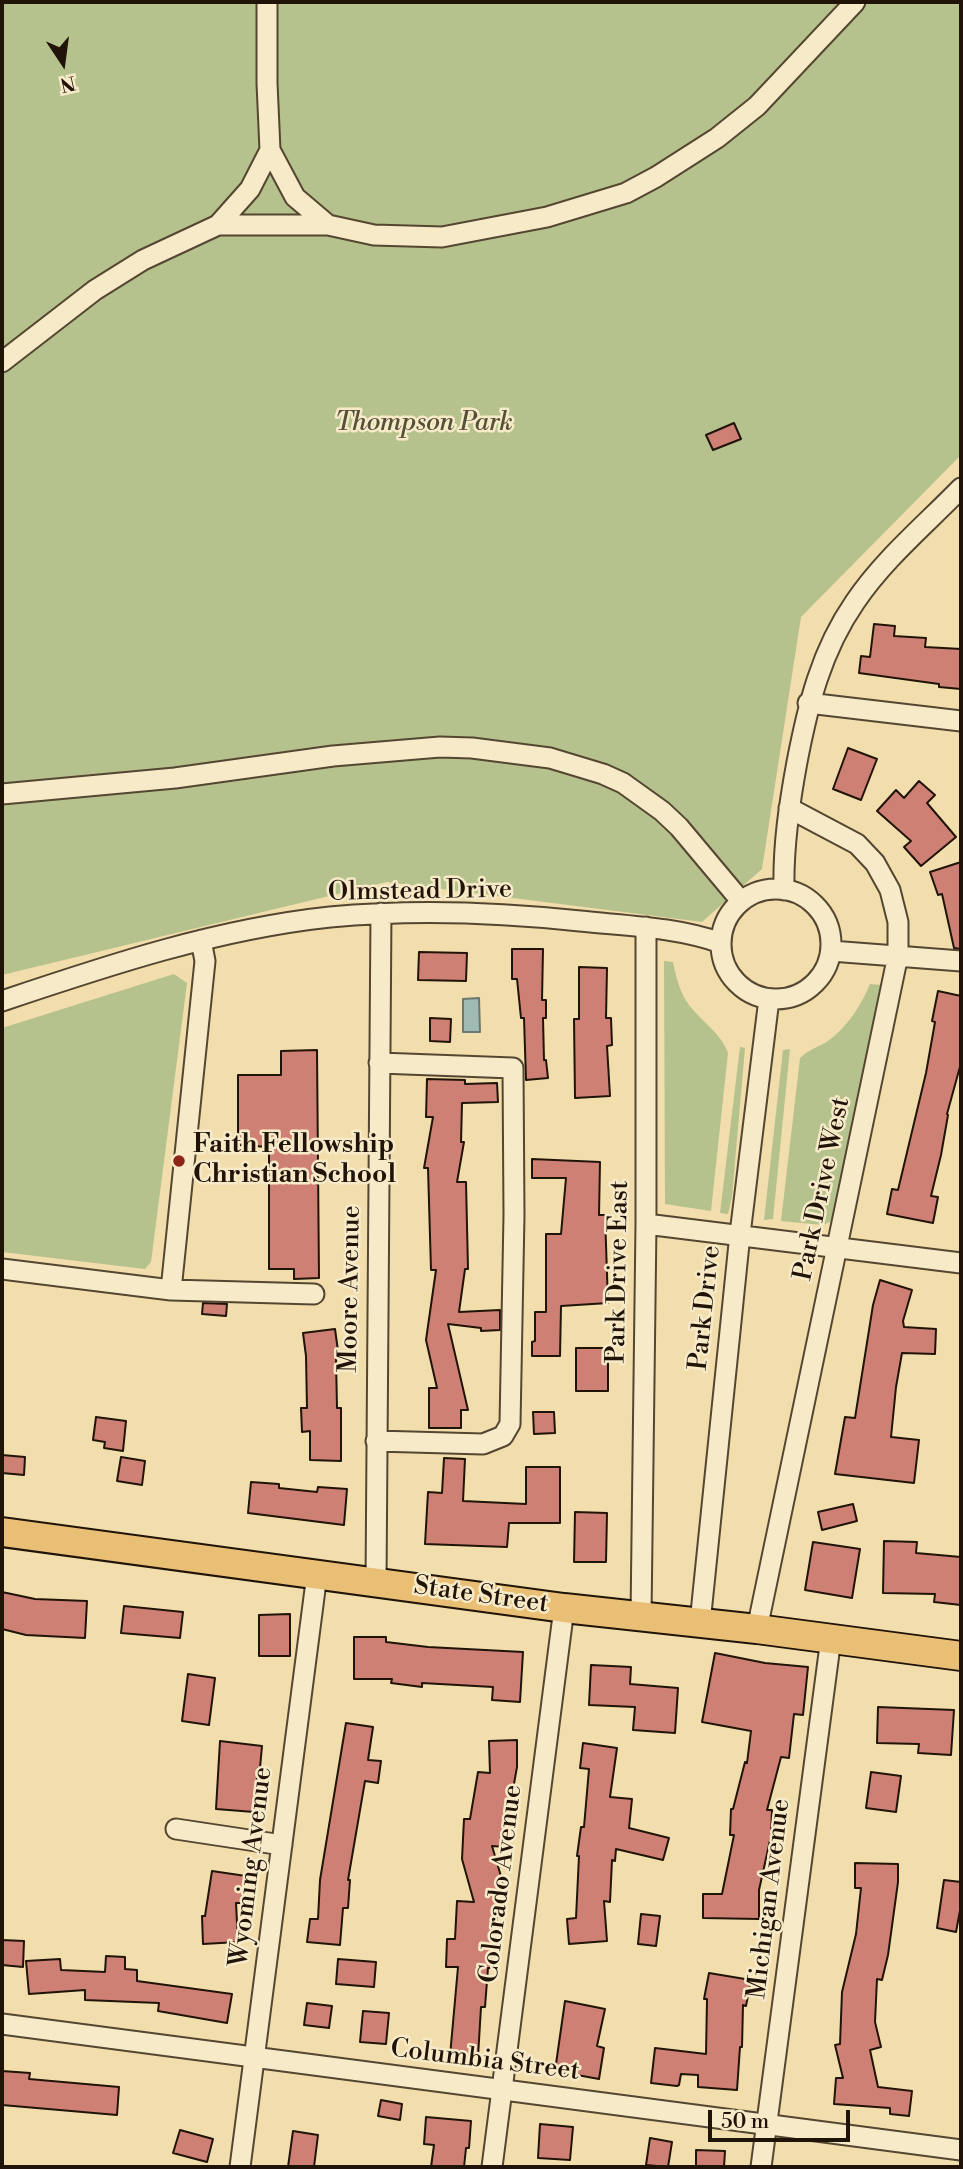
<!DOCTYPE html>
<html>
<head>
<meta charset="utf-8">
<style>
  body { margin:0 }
  #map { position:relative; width:963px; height:2169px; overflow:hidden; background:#f2deac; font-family:"Libre Bodoni",serif }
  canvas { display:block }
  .frame { position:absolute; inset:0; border:4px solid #201308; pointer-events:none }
  .north { position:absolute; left:28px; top:28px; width:70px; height:70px; -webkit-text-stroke:5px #f7eac9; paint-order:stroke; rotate:167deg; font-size:19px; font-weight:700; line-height:28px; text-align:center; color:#201308 }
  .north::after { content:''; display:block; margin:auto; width:24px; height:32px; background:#201308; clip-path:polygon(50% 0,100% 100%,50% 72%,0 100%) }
  .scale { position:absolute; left:708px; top:2110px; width:142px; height:32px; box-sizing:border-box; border:4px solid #201308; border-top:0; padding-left:9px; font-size:21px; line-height:24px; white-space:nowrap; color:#201308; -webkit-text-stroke:5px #f7eac9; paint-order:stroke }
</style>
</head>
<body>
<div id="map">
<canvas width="963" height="2169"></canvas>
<div class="frame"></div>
<div class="north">N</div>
<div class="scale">50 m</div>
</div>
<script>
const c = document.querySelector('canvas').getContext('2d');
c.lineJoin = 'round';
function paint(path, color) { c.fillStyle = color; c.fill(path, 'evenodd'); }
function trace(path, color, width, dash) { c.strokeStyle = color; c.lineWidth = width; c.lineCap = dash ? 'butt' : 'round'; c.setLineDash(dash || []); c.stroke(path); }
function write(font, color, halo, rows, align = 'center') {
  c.font = font + ' "Libre Bodoni",serif'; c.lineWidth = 5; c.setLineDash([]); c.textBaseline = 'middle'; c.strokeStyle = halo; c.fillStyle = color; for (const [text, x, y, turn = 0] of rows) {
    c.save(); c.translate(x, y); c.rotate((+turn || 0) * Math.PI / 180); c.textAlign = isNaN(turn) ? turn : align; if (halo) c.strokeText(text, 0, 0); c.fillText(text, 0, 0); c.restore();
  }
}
const green = new Path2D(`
  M2 2H961V455L801 617 762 869 702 922 387 882 2 975Z
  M664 961 673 962C676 977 680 993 689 1005 702 1022 721 1033 728 1053L711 1211 665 1204Z
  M174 974 187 983 151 1262 145 1269 2 1252V1028Z
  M870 984 881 985 832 1221 823 1225 781 1221 800 1058C808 1050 818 1047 828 1041 847 1027 861 1006 870 984Z
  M740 1047 745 1048 732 1197 728 1214 720 1213Z
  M790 1049 773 1219 764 1220 783 1050Z`);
const water = new Path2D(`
  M479 998 480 1032H463V999Z`);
const building = new Path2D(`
  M734 423 741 439 713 450 706 435Z
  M874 624 895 626 894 636 926 638 925 647 961 649V689L939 687V684L859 673 861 656 870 657Z
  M848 748 877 759 861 800 833 789Z
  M919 781 935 795 927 803 956 837 921 866 904 847 911 841 877 811 896 790 904 798Z
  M961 862V949L954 948 942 894 938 895 930 872Z
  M512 949H543L542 1000H546V1018H543L544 1060H546L548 1078 526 1080 524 1018H521L517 979H512Z
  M419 952 467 953 466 981 418 980Z
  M579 967 607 968 606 1018H611L612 1045 607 1046 610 1096 575 1098 574 1019H579Z
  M938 991 961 996V1063L947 1114 948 1115 941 1155 931 1196 938 1197 933 1223 887 1214 892 1189 898 1190 926 1073 935 1022 932 1021Z
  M430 1018 451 1019 450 1042 430 1041Z
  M317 1050 319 1278 294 1279V1269H269V1147L238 1145V1075H281V1051Z
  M427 1079 465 1080V1084L497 1083 498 1102 462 1103 461 1142H464L457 1182H466L468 1269H465L459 1312 500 1310V1330L481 1331V1328L448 1324 468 1410H461V1428H429V1388H437L426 1340 436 1270H431L428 1168H424L433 1117H426Z
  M532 1159 600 1162 599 1215H605L608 1303 561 1306 560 1356H532V1342L535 1341V1312H546V1234H561L566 1178H532Z
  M880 1280 912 1290 903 1321 904 1327 936 1329 935 1354 902 1353 896 1387 891 1437 919 1440 914 1483 835 1474 845 1417 855 1418 873 1305Z
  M203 1303 227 1304 226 1316 202 1314Z
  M335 1329 339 1358H336L337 1408H341V1461L310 1460V1431L302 1432 301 1408H307L306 1356 303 1333Z
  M576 1348H608V1391H576Z
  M533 1412H554L555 1433 534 1434Z
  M96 1417 126 1421 123 1451 104 1448 105 1442 93 1440Z
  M2 1455 25 1457 24 1475 2 1473Z
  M121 1457 145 1461 142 1485 117 1481Z
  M444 1458 465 1459 463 1501 526 1504V1467H560V1523H509L507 1547 425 1544 428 1492 442 1493Z
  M251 1482 279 1484V1488L317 1492 318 1487 347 1489 344 1525 248 1513Z
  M853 1504 857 1521 822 1530 818 1512Z
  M575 1512 607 1513 606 1562H574Z
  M884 1541 917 1542 916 1553 961 1557V1605L934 1602 935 1594 883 1593Z
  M813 1542 860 1549 852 1598 805 1590Z
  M2 1592 35 1599 87 1601 85 1638 26 1635 2 1629Z
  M124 1606 183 1612 180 1638 121 1633Z
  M290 1614V1656H259V1615Z
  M354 1637H386V1642L428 1647 523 1652 520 1702 492 1700 493 1687 422 1683V1687L391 1683 392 1679H354Z
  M715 1653 765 1663 808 1667 803 1715 794 1714 789 1758 781 1757 767 1810H772L771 1836 759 1890V1919L703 1918V1894H722L734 1835H730L731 1809H733L745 1762 747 1763 751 1731 702 1722Z
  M591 1665 631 1667 630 1684 678 1688 675 1733 633 1730 635 1707 589 1705Z
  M188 1674 215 1678 209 1725 182 1721Z
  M878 1707 954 1710 951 1755 918 1753 919 1744 877 1743Z
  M346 1723 373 1727 368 1760 381 1761 378 1783 365 1781 348 1880H350L348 1908H343L340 1945 307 1942 310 1919H318L320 1880Z
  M517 1740V1767L510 1806H507L505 1847 492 1846 503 1883 499 1885 496 1933H492L491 1968H488L485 2007H481L478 2057 450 2056 458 1967H446L447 1939H455L457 1901 474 1902 462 1859 464 1819H470L478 1772 490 1773 489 1741Z
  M220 1741 262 1746 260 1768H258L254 1812 216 1809Z
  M583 1743 617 1748 610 1797 632 1799 629 1828 669 1838 663 1860 616 1849 615 1861 612 1860 610 1902 604 1901 607 1941 569 1944 567 1919 576 1918 579 1856H577L581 1827H584L589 1769 580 1768Z
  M871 1772 901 1776 896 1812 866 1808Z
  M855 1863 898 1864V1882L888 1955 882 1980 877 1979 875 2022 881 2047 870 2050 878 2087 912 2091 909 2116 890 2114V2108L834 2104 836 2078H843L835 2045 840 2044 842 1992 856 1934 861 1888H855Z
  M212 1871 246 1876 241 1903H236L238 1942 203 1944 202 1916H205Z
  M944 1880 961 1882V1905L956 1932 937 1928Z
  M641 1914 660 1916 656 1946 638 1944Z
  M2 1940 24 1941 23 1967 2 1965Z
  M106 1956 125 1957V1969L137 1970V1981L232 1994 227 2023 158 2011 159 2003 85 2000V1990L29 1994 26 1961 60 1959 61 1970 105 1972Z
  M338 1959 376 1962 374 1987 336 1984Z
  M709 1973 751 1980 746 2006 743 2005 742 2047H740L737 2090 698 2087V2075L681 2074 679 2085 677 2086 651 2083 655 2048 706 2054 707 1999H704Z
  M565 2001 605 2009 597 2046 604 2048 599 2079 555 2071Z
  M307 2003 332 2006 329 2028 304 2025Z
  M363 2011 389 2013 386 2044 360 2042Z
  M2 2071 30 2073 29 2079 119 2087 117 2115 2 2105Z
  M381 2100 402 2104 400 2120 378 2116Z
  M426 2117 471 2121 469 2148H466L464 2167H431L434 2145 424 2144Z
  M540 2124 573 2127 570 2160 538 2158Z
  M180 2130 213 2139 207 2162 173 2153Z
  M293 2131 318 2135 314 2167H288Z
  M650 2138 672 2142 668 2167 646 2165Z
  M696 2150 725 2151 724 2167H696Z`);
const minor = new Path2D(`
  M270 150 295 197 328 225
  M218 225 250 189 270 150 267 83V2
  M2 362 95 290 143 260 218 225H328L374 235 442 237 547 217 626 193 656 177 717 138 757 106 855 2
  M808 703 961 721
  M2 794 175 778 333 756 440 747 472 748 550 758 603 774 623 783 662 811 679 827 741 901
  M721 944a55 55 0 1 1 110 0a55 55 0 1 1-110 0Z
  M784 890C783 846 789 805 797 762 808 705 821 651 855 602 884 559 925 525 961 488
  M831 951 961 961
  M2 1001C109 965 217 929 330 917 413 909 497 912 580 921 627 926 676 927 721 943
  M646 1224 961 1263
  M2 1269 171 1290 205 961 201 940
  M171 1290 314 1294
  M376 1441 483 1444 503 1436 510 1424 514 1215 513 1068 379 1063
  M376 1582 381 913
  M641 1616 646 1224V927
  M700 1623 740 1234 769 999
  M757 1629 898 955V922L890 890 875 863 857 844 789 808
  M176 1829 282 1845
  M2 2024 961 2150
  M240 2167 317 1574
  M492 2167 564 1608
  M761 2167 831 1638`);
const highway = new Path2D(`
  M2 1532 564 1608 757 1629 961 1656`);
const markers = [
  [179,1161,7,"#8f2418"]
];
const parkNames = [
  ["Thompson Park",424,424]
];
const streetNames = [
  ["Olmstead Drive",420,892,-1],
  ["Park Drive West",823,1189,-78],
  ["Park Drive East",619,1272,-89],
  ["Moore Avenue",351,1289,-89],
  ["Park Drive",706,1308,-84],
  ["State Street",481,1596,8],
  ["Wyoming Avenue",252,1867,-83],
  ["Colorado Avenue",502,1884,-83],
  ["Michigan Avenue",770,1899,-83],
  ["Columbia Street",485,2061,7]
];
const poiNames = [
  ["Faith Fellowship",193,1146],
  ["Christian School",193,1176]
];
paint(green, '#b6c28d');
paint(water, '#9ebab3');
trace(water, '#6c776f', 2);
paint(building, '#cf8075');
trace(building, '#201308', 2);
trace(minor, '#544631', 23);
trace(highway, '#201308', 32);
trace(minor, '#f7eac9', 19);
trace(highway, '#e9bf76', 28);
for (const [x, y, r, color] of markers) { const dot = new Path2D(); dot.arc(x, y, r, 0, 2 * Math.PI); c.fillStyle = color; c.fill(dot); trace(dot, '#f7eac9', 2.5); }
write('italic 26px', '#545037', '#f7eac9', parkNames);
write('26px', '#201308', '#f7eac9', streetNames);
write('bold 26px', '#201308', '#f7eac9', poiNames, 'left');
</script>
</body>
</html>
